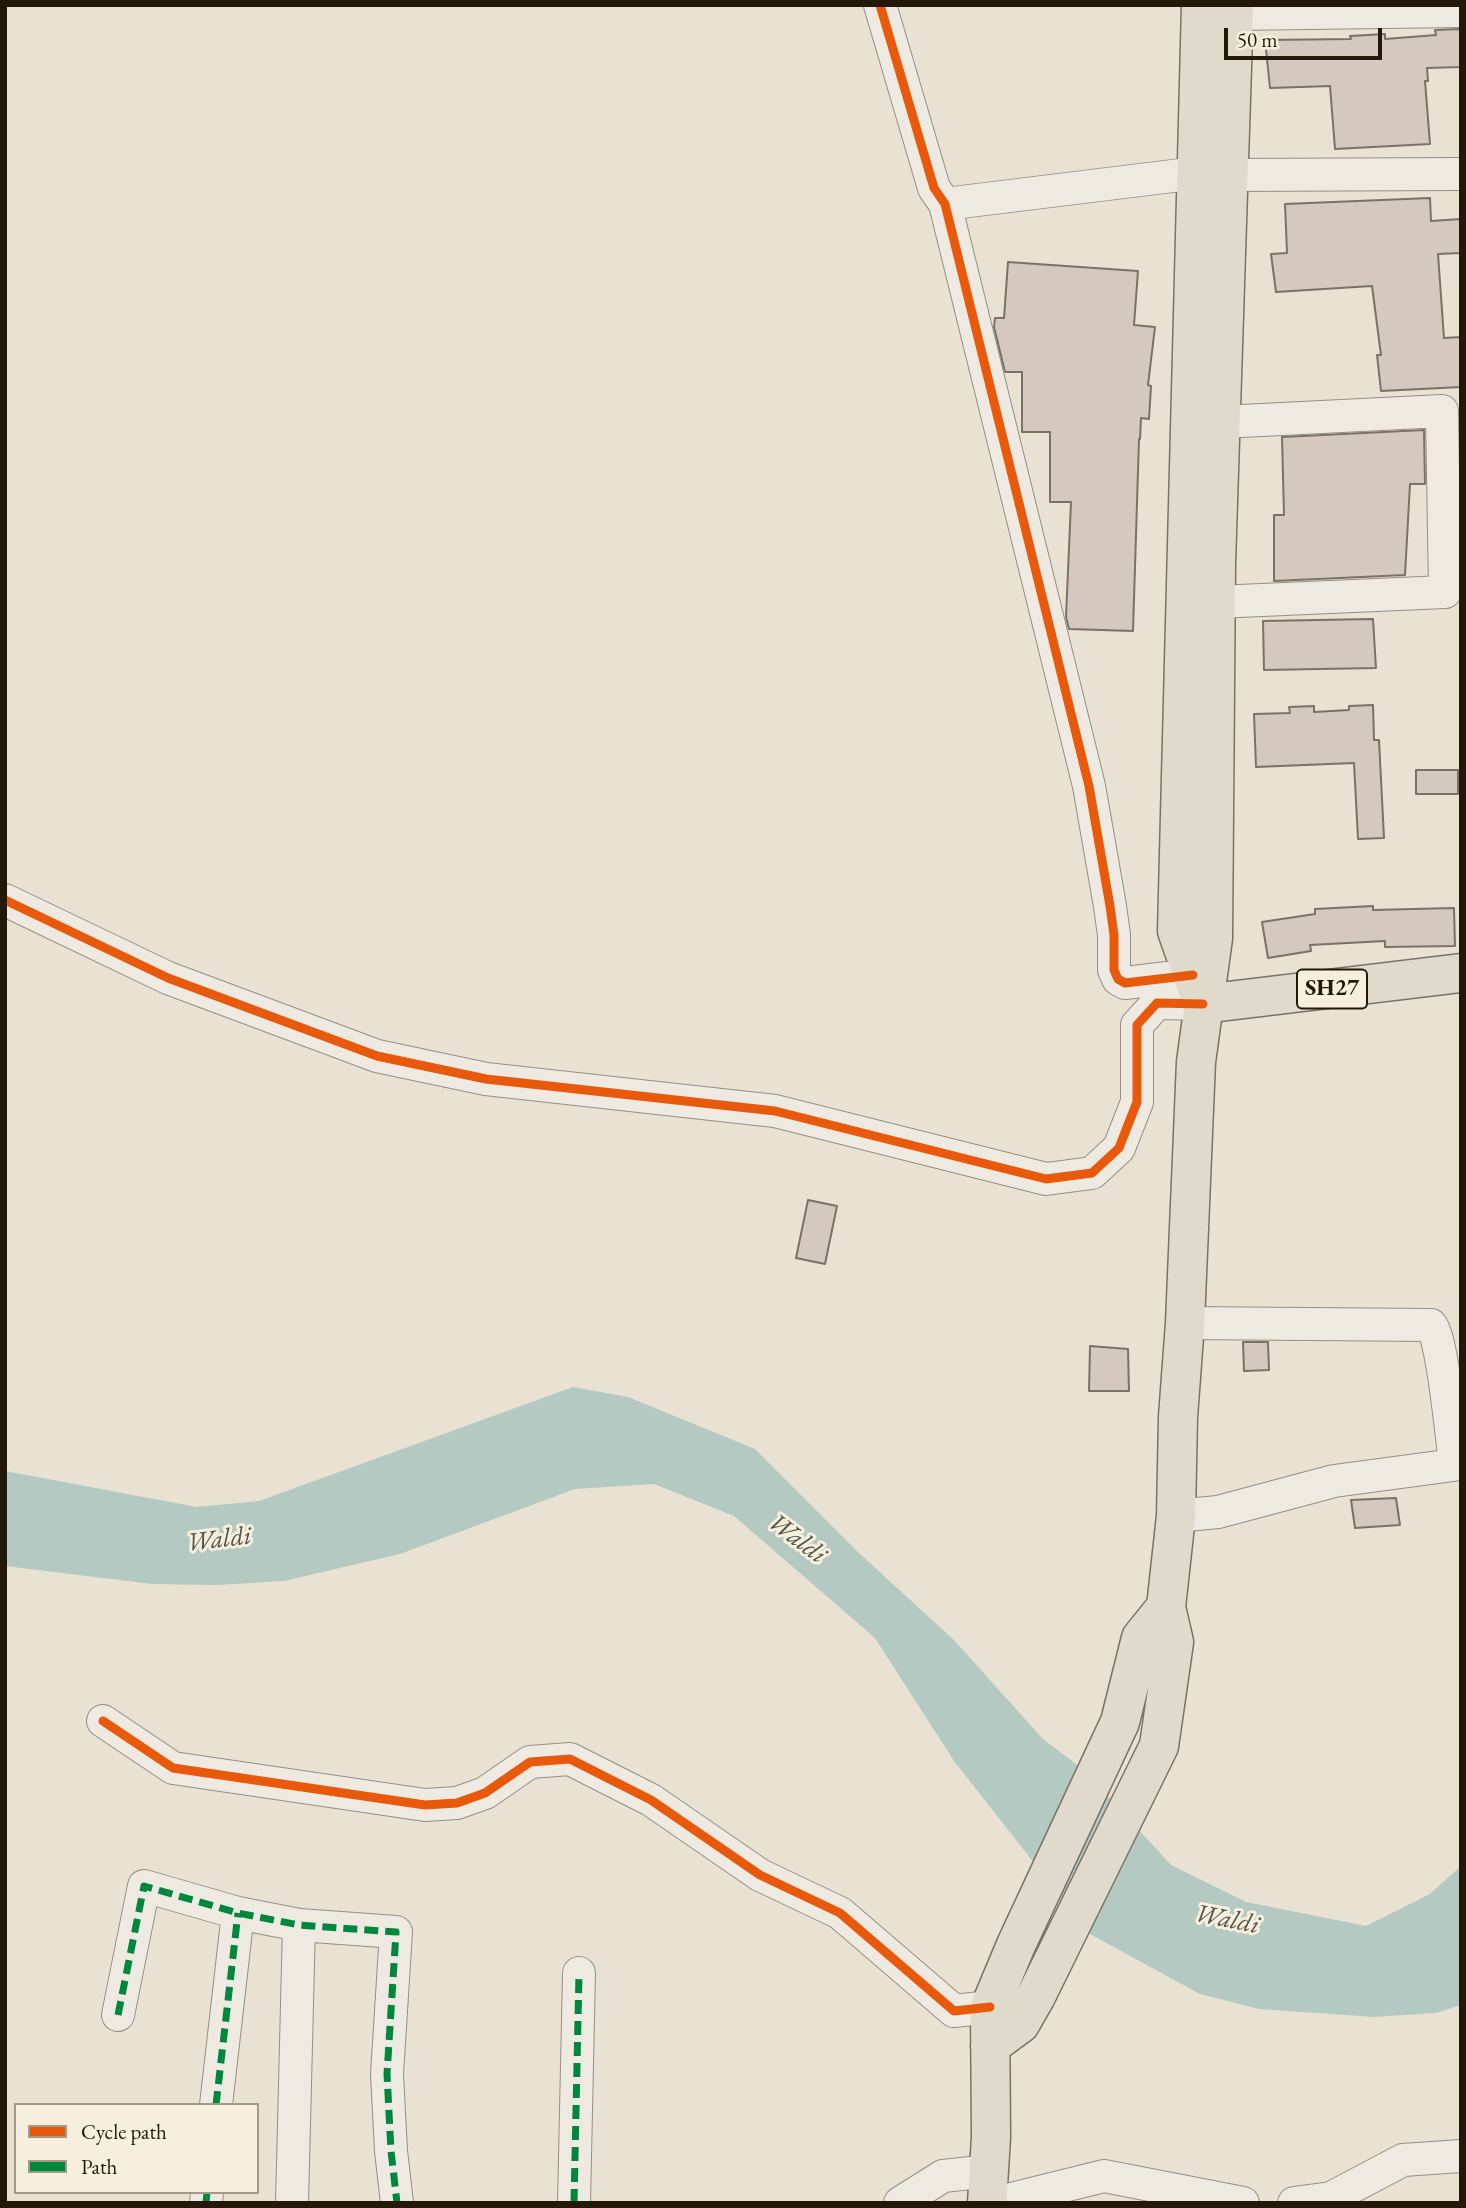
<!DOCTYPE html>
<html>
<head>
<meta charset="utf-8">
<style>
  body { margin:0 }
  #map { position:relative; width:1466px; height:2208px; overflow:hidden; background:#e9e2d3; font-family:"EB Garamond",serif }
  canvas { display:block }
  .frame { position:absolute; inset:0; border:7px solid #241809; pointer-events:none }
  .legend { position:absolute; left:14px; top:2103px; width:245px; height:91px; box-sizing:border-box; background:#f7efdd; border:2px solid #a39988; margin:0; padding:9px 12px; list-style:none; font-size:21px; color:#241809 }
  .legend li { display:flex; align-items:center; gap:14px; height:35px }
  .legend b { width:35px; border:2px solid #a39988 }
  .scale { position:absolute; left:1224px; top:28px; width:158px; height:32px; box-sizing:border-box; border:4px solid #241809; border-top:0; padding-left:9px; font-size:21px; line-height:24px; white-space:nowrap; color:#241809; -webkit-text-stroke:5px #f7efdd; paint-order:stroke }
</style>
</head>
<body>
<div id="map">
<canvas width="1466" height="2208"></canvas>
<div class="frame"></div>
<ul class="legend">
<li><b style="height:9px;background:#e8590c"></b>Cycle path</li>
<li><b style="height:9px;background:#00873e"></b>Path</li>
</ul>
<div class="scale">50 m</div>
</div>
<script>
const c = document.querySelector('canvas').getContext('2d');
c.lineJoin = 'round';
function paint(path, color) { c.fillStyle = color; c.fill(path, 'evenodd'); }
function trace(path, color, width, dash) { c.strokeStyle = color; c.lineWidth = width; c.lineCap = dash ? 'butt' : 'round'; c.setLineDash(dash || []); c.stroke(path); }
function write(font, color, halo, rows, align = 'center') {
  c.font = font + ' "EB Garamond",serif'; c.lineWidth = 6; c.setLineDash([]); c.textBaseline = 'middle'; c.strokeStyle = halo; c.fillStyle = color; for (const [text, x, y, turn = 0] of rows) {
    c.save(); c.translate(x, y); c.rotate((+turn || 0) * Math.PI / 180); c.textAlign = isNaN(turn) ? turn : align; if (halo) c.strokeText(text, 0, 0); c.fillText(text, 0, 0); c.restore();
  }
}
const water = new Path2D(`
  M573 1387 628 1397 755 1449 860 1554 954 1640 1043 1739 1085 1771 1171 1865 1246 1902 1366 1926 1430 1894 1461 1866V2005L1436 2013 1374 2017 1259 2009 1200 1994 1090 1934 954 1761 875 1638 734 1516 654 1484 575 1489 400 1554 284 1581 217 1585 152 1584 5 1566V1471L197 1507 259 1501Z`);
const building = new Path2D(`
  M1461 29V67L1427 68 1428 81H1425L1430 144 1335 149 1330 86 1270 88 1265 40 1351 39 1350 36 1385 34V39L1436 35 1435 30Z
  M1430 198 1431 221 1461 219V253L1438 254 1444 338 1461 337V387L1381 391 1377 355H1381L1372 286 1276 292 1271 254 1287 253 1285 204Z
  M1008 262 1138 271 1134 325 1155 327 1148 385 1151 386 1149 419 1141 418 1140 439H1139L1133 631 1069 629 1066 617 1071 502H1050V432H1022V372H1005L994 327 995 318H1004Z
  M1424 430 1425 484H1410L1405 575 1274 581V515H1284L1282 437Z
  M1373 619 1376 668 1264 670 1263 621Z
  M1373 705 1374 740H1379L1384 838 1358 839 1354 763 1256 767 1254 714 1290 713 1289 707 1314 706V712L1349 710V706Z
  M1416 770H1458V794H1416Z
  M1373 906V910L1454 908 1455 946 1385 947V941L1310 945 1311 951 1268 958 1262 922 1315 914V909Z
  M808 1200 837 1206 825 1264 796 1258Z
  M1243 1342H1268L1269 1370 1244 1371Z
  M1090 1346 1128 1349 1129 1391H1089Z
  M1396 1498 1400 1525 1355 1528 1351 1500Z`);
const minor = new Path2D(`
  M880 5 934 188 945 204 1089 786 1110 906 1114 935V970L1118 979 1125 983 1193 975
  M1233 14 1461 11
  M945 204 1197 173 1228 175 1461 174
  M1216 602 1445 592 1442 411 1221 422
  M5 900 168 978 377 1056 486 1079 775 1111 1046 1179 1092 1173 1119 1148 1137 1102V1025L1157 1003 1203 1004
  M1185 1323 1431 1325C1442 1336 1452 1440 1455 1463
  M1176 1516 1218 1512 1334 1481 1461 1464
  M103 1721 173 1768 425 1805 457 1803 485 1793 530 1762 570 1759 651 1800 760 1875 840 1913 954 2011 990 2007
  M118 2015 144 1886 238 1913 299 1925 396 1932 387 2074 391 2151 397 2203
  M216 2105 238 1913
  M206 2203 207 2192
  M292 2203 299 1925
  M574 2203 579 1973
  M900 2203 943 2176 989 2171
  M995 2203 1104 2176 1243 2203
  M1294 2203 1331 2198 1403 2160 1461 2156`);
const major = new Path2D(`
  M1201 999 1177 931 1201 5
  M1203 1004 1461 973
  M990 2046 1020 2024 1036 1996 1159 1746 1174 1642 1166 1607 1176 1516 1178 1417 1185 1323 1196 1062 1213 938 1216 564 1234 5
  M987 2203 991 2137 990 2007 1016 1945 1120 1722 1141 1638 1166 1607`);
const quiet = new Path2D(`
  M118 2015 144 1886 238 1913 299 1925 396 1932 387 2074 391 2151 397 2203
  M216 2105 238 1913
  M206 2203 207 2192
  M574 2203 579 1973`);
const cycleway = new Path2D(`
  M880 5 934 188 945 204 1089 786 1110 906 1114 935V970L1118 979 1125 983 1193 975
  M5 900 168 978 377 1056 486 1079 775 1111 1046 1179 1092 1173 1119 1148 1137 1102V1025L1157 1003 1203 1004
  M103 1721 173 1768 425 1805 457 1803 485 1793 530 1762 570 1759 651 1800 760 1875 840 1913 954 2011 990 2007`);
const shields = [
  [1332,989,70]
];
const shieldNames = [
  ["SH27",1332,989]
];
const waterNames = [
  ["Waldi",797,1539,37],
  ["Waldi",219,1540,-7],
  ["Waldi",1227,1920,11]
];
paint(water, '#b3c9c2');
paint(building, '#d5c8be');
trace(building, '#787269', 2);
trace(minor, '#948e84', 34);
trace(major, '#787269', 41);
trace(minor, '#eeeae2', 32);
trace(major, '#e0dacd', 38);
trace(quiet, '#00873e', 7, [14, 7]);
trace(cycleway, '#e8590c', 9);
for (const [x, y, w] of shields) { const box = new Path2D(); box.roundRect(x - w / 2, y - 19.5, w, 39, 5); c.fillStyle = '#f7efdd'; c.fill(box); trace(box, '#241809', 2); }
write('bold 23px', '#241809', null, shieldNames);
write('italic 26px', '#4e5247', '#f7efdd', waterNames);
</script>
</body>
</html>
